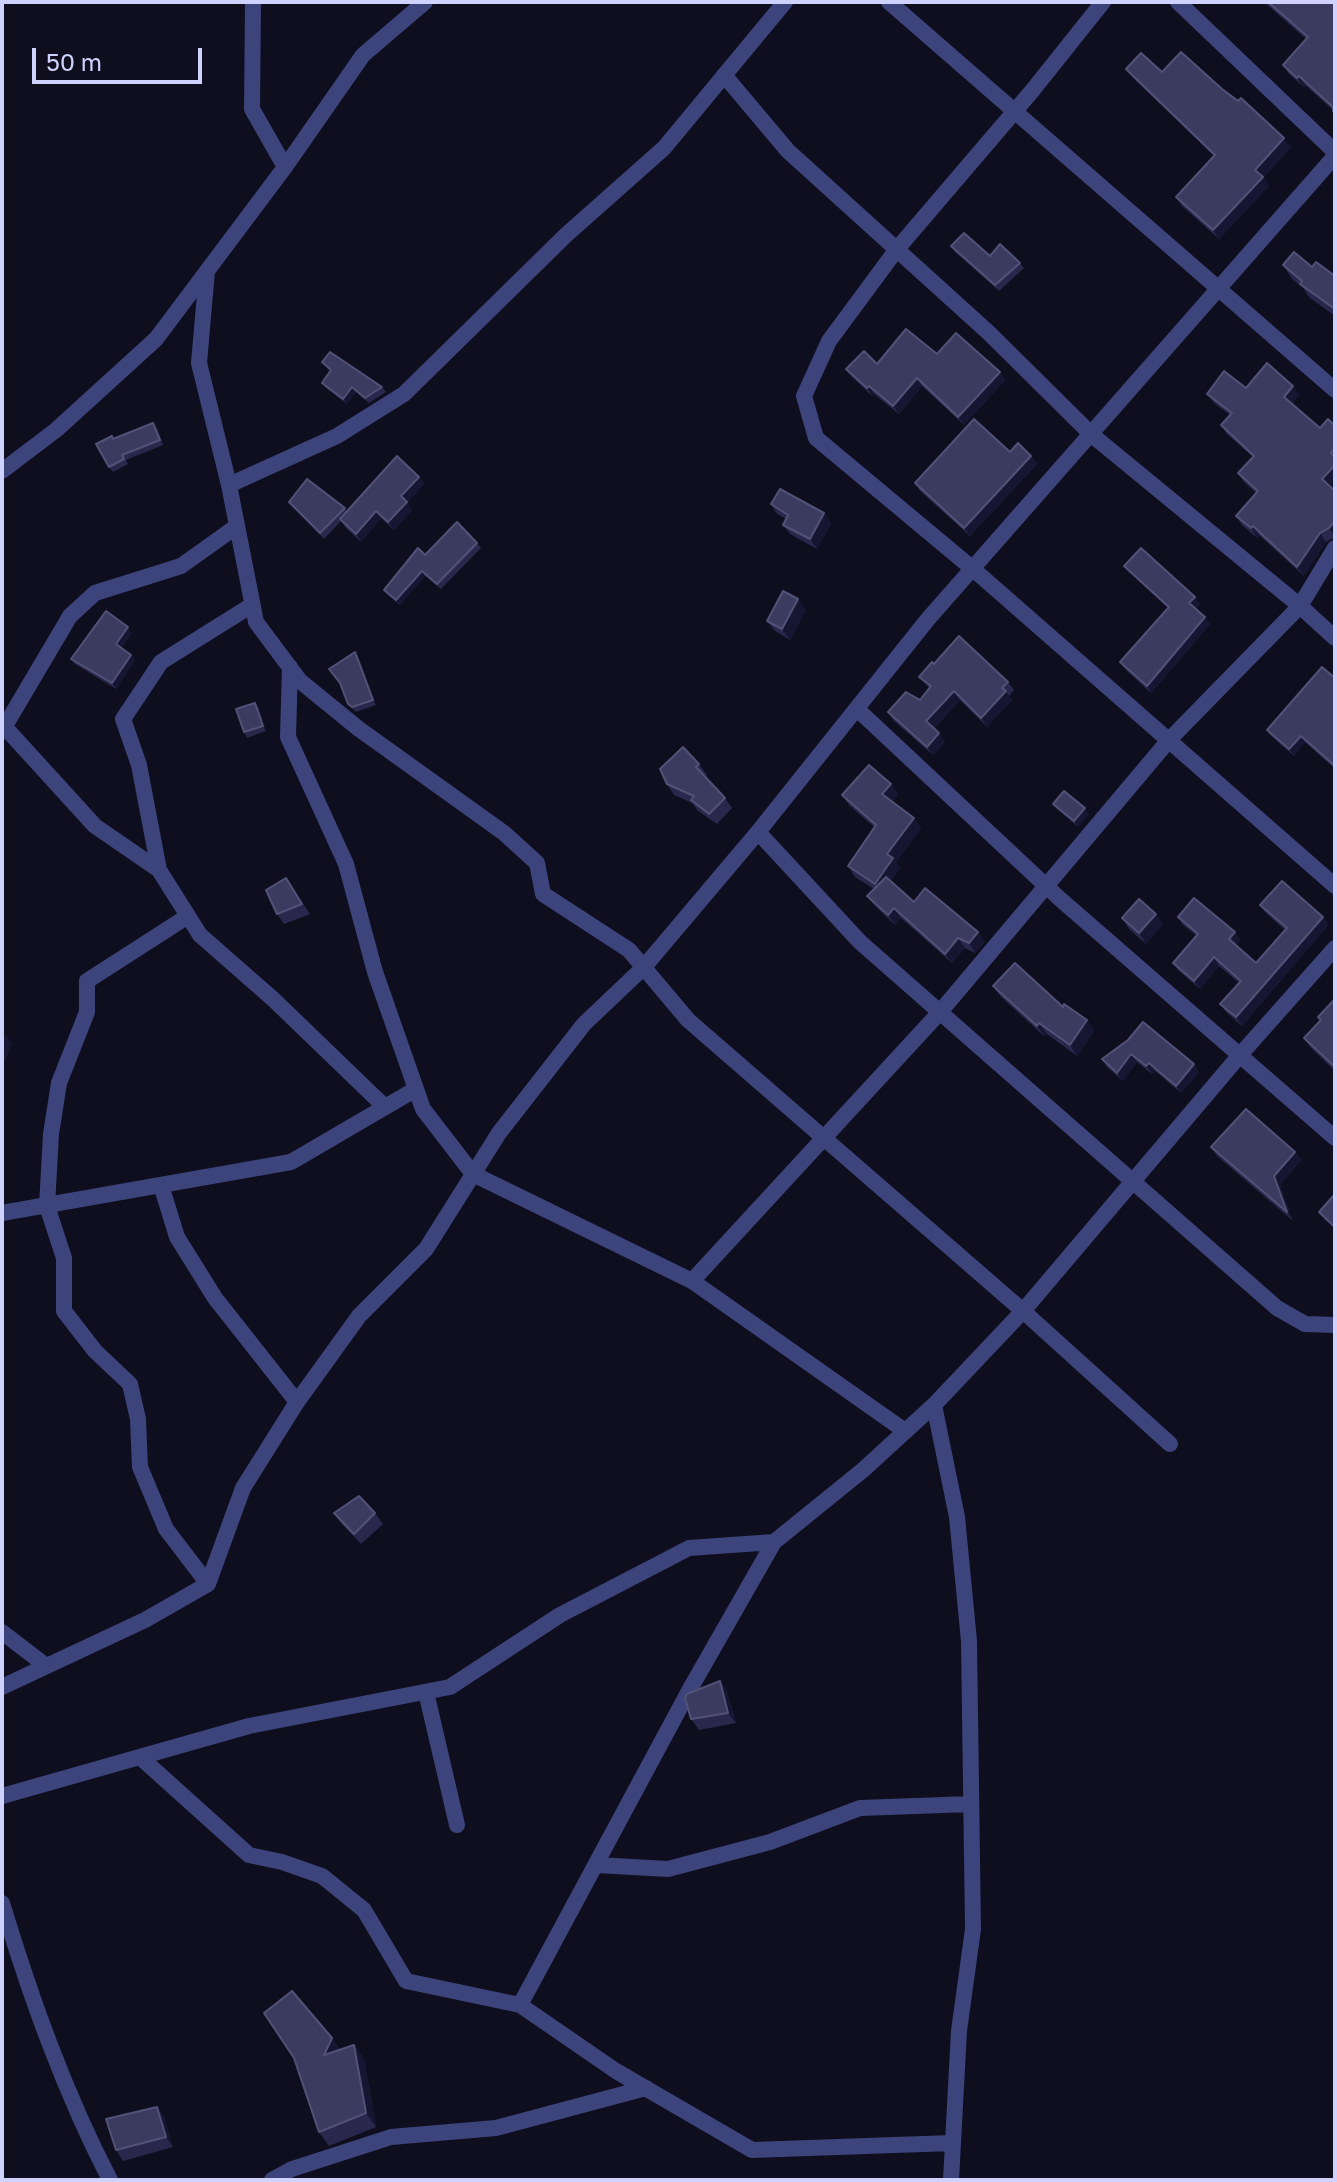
<!DOCTYPE html>
<html>
<head>
<meta charset="utf-8">
<style>
  body { margin:0 }
  #map { position:relative; width:1337px; height:2182px; overflow:hidden; background:#0e0e1f; font-family:"Golos Text",sans-serif }
  canvas { display:block }
  .frame { position:absolute; inset:0; border:4px solid #cfd2fc; pointer-events:none }
  .scale { position:absolute; left:32px; top:48px; width:170px; height:36px; box-sizing:border-box; border:4px solid #cfd2fc; border-top:0; padding-left:10px; font-size:24px; line-height:28px; white-space:nowrap; color:#cfd2fc; -webkit-text-stroke:6px #0e0e1f; paint-order:stroke }
</style>
</head>
<body>
<div id="map">
<canvas width="1337" height="2182"></canvas>
<div class="frame"></div>
<div class="scale">50 m</div>
</div>
<script>
const c = document.querySelector('canvas').getContext('2d');
c.lineJoin = 'round';
function trace(path, color, width, dash) { c.strokeStyle = color; c.lineWidth = width; c.lineCap = dash ? 'butt' : 'round'; c.setLineDash(dash || []); c.stroke(path); }
function paint(path, color) { c.fillStyle = color; c.fill(path, 'evenodd'); }
const street = new Path2D(`
  M253 2 252 109 285 167
  M889 2 1335 390
  M1103 2 1032 91 897 249 829 341 804 396 816 438 973 569 1335 886
  M1178 2 1335 152
  M724 75 788 151 989 333 1092 435 1300 606 1335 638
  M207 271 199 363 229 485 256 622 300 681 359 729 504 833 537 863 543 894 629 950 688 1020 1023 1311 1170 1444
  M2 471 56 430 156 339 285 167 363 55 425 2
  M229 485 337 436 404 394 566 235 664 148 785 2
  M252 605 161 662 123 719 139 765 159 870 200 935 273 999 385 1107
  M290 667 288 737 346 864 375 972 423 1109 473 1174 692 1281 905 1431
  M857 709 1060 899 1335 1138
  M2 724 95 826 159 870
  M2 731 70 616 95 593 181 566 237 526
  M758 832 860 942 1277 1308 1305 1324 1335 1325
  M188 916 87 981V1012L59 1083 51 1134 47 1206 64 1258V1311L95 1351 130 1384 138 1419 140 1467 166 1529 208 1584
  M161 1185 177 1237 215 1298 297 1402
  M2 1213 291 1162 416 1089
  M692 1281 940 1012 1169 740 1300 606 1335 548
  M934 1405 957 1517 969 1641 973 1929 959 2031 951 2180
  M2 1632 45 1665
  M2 1687 145 1620 208 1584 243 1488 297 1402 359 1316 426 1249 499 1133 584 1024 644 967 758 832 928 619 1335 156
  M426 1692 457 1825
  M140 1757 249 1855 282 1862 322 1876 364 1910 406 1981 520 2005 616 2071 752 2150 952 2143
  M2 1796 249 1726 450 1687 560 1615 689 1548 774 1542
  M597 1865 668 1869 770 1842 860 1808 971 1804
  M2 1903C31 1998 64 2091 110 2180
  M520 2005 690 1689 774 1542 863 1470 934 1405 1023 1311 1240 1055 1335 948
  M272 2180 292 2169 391 2137 496 2128 646 2088`);
const wall = new Path2D(`
  M1264 2H1335L1333 110 1305 85 1304 87 1289 74 1283 65 1306 39Z
  M1126 69 1162 72 1222 89 1291 147 1263 178 1269 186 1219 239 1182 206 1176 197 1214 156 1133 78Z
  M951 246 1020 263 1024 268 999 291 955 252Z
  M1283 265 1312 267 1335 276V316L1310 298 1303 288 1292 279Z
  M937 354 1000 372 1005 380 964 425 922 386 899 414 874 394 872 396 852 377 846 369Z
  M322 362 382 387 386 392 369 403 356 392 347 404 326 388 322 383 330 371Z
  M1246 388 1299 395 1292 404 1330 486 1335 491V537L1326 542 1304 576 1259 535 1257 538 1242 525 1236 516 1256 493 1244 482 1238 473 1253 457 1227 434 1221 425 1230 415 1214 403 1207 394Z
  M157 428 163 445 126 460 128 464 113 472 109 467 113 439Z
  M1010 452 1031 456 1037 464 970 536 920 491 915 483Z
  M419 477 424 484 407 503 412 510 394 530 381 518 361 542 345 527 341 521 324 539 289 502 345 508 347 511Z
  M771 504 824 513 831 523 817 549 790 534 783 525 786 519 777 514Z
  M477 543 481 548 441 589 425 576 400 605 388 595 384 590 425 555Z
  M1124 566 1200 604 1195 609 1210 624 1151 693 1125 669 1120 662 1168 608 1129 572Z
  M806 610 790 640 775 631 767 621Z
  M132 633 121 648 131 655 135 660 116 689 75 664 71 659Z
  M355 652 359 658 376 705 356 712 348 704Z
  M934 664 1008 682 1014 690 1009 696 1012 700 987 727 960 700 934 728 945 742 933 755 894 721 888 712 920 700 929 688 919 677Z
  M1335 678V769L1305 742 1294 756 1271 736 1267 730Z
  M259 708 266 731 247 738 244 732Z
  M699 764 707 775 704 777 725 798 732 808 717 824 698 811 692 803 674 795 667 784Z
  M891 784 898 795 892 802 914 818 921 828 896 862 900 868 891 881 914 902 978 932 985 942 975 953 965 948 952 963 901 918 895 925 874 905 867 896 874 889 855 877 848 866 874 827 849 805 842 795Z
  M1053 804 1089 814 1078 827 1057 809Z
  M286 878 310 914 284 924 277 914Z
  M1260 905 1323 917 1328 925 1242 1026 1226 1012 1220 1004 1239 983 1219 966 1200 989 1179 971 1173 963 1197 936 1183 925 1178 917 1235 932 1240 940 1236 945 1256 963 1285 930 1266 913Z
  M1156 914 1163 924 1146 944 1129 929 1122 918Z
  M993 986 1063 1007 1087 1020 1094 1031 1077 1056 1047 1034 1044 1036 1001 997Z
  M1335 999V1071L1311 1048 1304 1038 1321 1020 1318 1017Z
  M1128 1040 1199 1072 1181 1093 1155 1071 1152 1074 1137 1062 1123 1081 1107 1067 1102 1059Z
  M1211 1147 1295 1152 1301 1160 1280 1185 1293 1221 1217 1156Z
  M1335 1194V1229L1325 1220 1319 1212Z
  M334 1513H375L383 1524 361 1544 341 1523Z
  M720 1681 727 1692 736 1723 699 1730 691 1719Z
  M332 2038 340 2050 354 2045 364 2059 376 2127 329 2146 319 2132Z
  M157 2107 164 2117 173 2147 123 2161 116 2150Z`);
const shadedWall = new Path2D(`
  M1299 76 1305 85 1304 87 1297 78Z
  M1284 138 1291 147 1263 178 1269 186 1219 239 1213 230 1255 170Z
  M1000 372 1005 380 964 425 958 417Z
  M917 378 922 386 899 414 893 406Z
  M869 386 874 394 872 396 867 388Z
  M1293 386 1299 395 1290 406 1284 397Z
  M352 387 356 392 347 404 343 399Z
  M1031 456 1037 464 970 536 964 528Z
  M1335 465V481L1328 488 1322 479Z
  M419 477 424 484 407 503 412 510 394 530 388 522 401 496Z
  M376 511 381 518 361 542 356 534Z
  M824 513 831 523 817 549 810 539Z
  M1335 521V537L1329 528Z
  M1253 526 1259 535 1257 538 1251 528Z
  M1320 533 1326 542 1304 576 1297 567Z
  M422 571 425 576 400 605 396 600Z
  M1195 597 1200 604 1194 610 1189 603Z
  M798 599 806 610 790 640 782 629Z
  M1205 617 1210 624 1151 693 1147 686Z
  M128 627 132 633 119 650 116 644Z
  M355 652 359 658 376 705 373 700Z
  M131 655 135 660 116 689 112 683Z
  M954 691 960 700 932 729 926 721Z
  M1006 691 1012 700 987 727 981 718Z
  M255 703 259 708 266 731 263 726Z
  M939 733 945 742 933 755 927 747Z
  M1301 736 1305 742 1294 756 1289 749Z
  M891 784 898 795 890 805 882 794Z
  M1085 808 1089 814 1078 827 1074 821Z
  M914 818 921 828 896 862 900 868 882 895 875 884 887 854Z
  M894 908 901 918 895 925 888 915Z
  M1156 914 1163 924 1146 944 1139 933Z
  M1323 917 1328 925 1242 1026 1236 1017Z
  M978 932 985 942 975 953 969 943Z
  M1235 932 1240 940 1235 947 1229 939Z
  M958 938 965 948 952 963 945 954Z
  M1214 957 1219 966 1200 989 1194 981Z
  M1087 1020 1094 1031 1077 1056 1070 1045Z
  M1039 1023 1047 1034 1044 1036 1037 1026Z
  M5 1034 12 1044 2 1068V1041Z
  M1131 1054 1137 1062 1123 1081 1117 1073Z
  M1149 1063 1155 1071 1152 1074 1146 1066Z
  M1194 1064 1199 1072 1181 1093 1176 1086Z
  M1295 1152 1301 1160 1280 1185 1293 1221 1287 1212 1274 1176Z
  M720 1681 727 1692 736 1723 728 1713Z
  M332 2038 341 2052 324 2055Z
  M354 2045 364 2059 376 2127 366 2113Z
  M157 2107 164 2117 173 2147 166 2137Z`);
const building = new Path2D(`
  M1268 2H1335V109L1333 111V107L1299 76 1297 78 1283 65 1308 37Z
  M1181 52 1222 89 1238 101 1241 98 1284 138 1255 170 1263 177 1213 230 1176 197 1215 155 1126 69 1141 53 1162 72Z
  M964 233 990 256 1000 244 1020 263 995 285 951 246Z
  M1294 252 1312 267 1316 262 1335 276V309L1300 284 1302 281 1283 265Z
  M906 329 937 354 956 333 1000 372 958 417 917 378 893 406 869 386 867 388 846 369 864 351 877 364Z
  M330 352 382 387 365 398 352 387 343 399 322 383 331 370 322 362Z
  M1267 363 1293 386 1284 397 1320 428 1328 419 1335 426V448L1331 453 1335 457V465L1322 479 1335 491V521L1329 528 1320 533 1297 567 1253 526 1251 528 1236 516 1258 491 1238 473 1254 456 1221 425 1232 413 1207 394 1224 371 1246 388Z
  M974 419 1010 452 1018 443 1031 456 964 528 915 483Z
  M153 423 160 440 122 455 124 459 109 467 96 444 112 436 113 439Z
  M397 456 419 477 401 496 407 502 388 522 376 511 356 534 340 519Z
  M307 479 345 508 320 533 289 502Z
  M780 489 824 513 810 539 783 525 788 515 771 504Z
  M457 522 477 543 437 584 422 571 396 600 384 590 418 548 425 555Z
  M1141 548 1195 597 1189 603 1205 617 1147 686 1120 662 1169 607 1124 566Z
  M783 591 798 599 782 629 767 621Z
  M106 611 128 627 116 644 131 655 112 683 71 659Z
  M959 636 1008 682 1002 688 1006 691 981 718 954 691 926 721 939 733 927 747 888 712 906 692 920 700 931 686 919 677 932 662 934 664Z
  M355 652 373 700 352 707 348 704 340 683 329 669Z
  M1322 667 1335 678V766L1301 736 1289 749 1267 730Z
  M255 703 263 726 244 732 236 709Z
  M683 747 699 764 696 767 725 798 709 814 691 800 694 796 667 784 660 769Z
  M869 765 891 784 882 794 914 818 887 854 893 858 875 884 848 866 876 825 842 795Z
  M1064 791 1085 808 1074 821 1053 804Z
  M886 877 914 902 925 888 978 932 969 943 958 938 945 954 894 908 888 915 867 896Z
  M286 878 302 904 277 914 266 890Z
  M1282 881 1323 917 1236 1017 1220 1004 1241 981 1214 957 1194 981 1173 963 1198 934 1178 917 1194 898 1235 932 1229 939 1256 963 1287 928 1260 905Z
  M1139 899 1156 914 1139 933 1122 918Z
  M1015 963 1063 1007 1064 1004 1087 1020 1070 1045 1039 1023 1037 1026 993 986Z
  M1335 999V1067L1304 1038 1321 1020 1318 1017Z
  M1143 1022 1194 1064 1176 1086 1149 1063 1146 1066 1131 1054 1117 1073 1102 1059 1128 1040Z
  M1246 1109 1295 1152 1274 1176 1287 1212 1211 1147Z
  M1335 1194V1227L1319 1212Z
  M359 1496 375 1513 354 1534 334 1513Z
  M720 1681 728 1713 691 1719 685 1698 687 1694Z
  M292 1991 332 2038 324 2055 354 2045 366 2113 319 2132 294 2058 264 2013Z
  M157 2107 166 2137 116 2150 106 2119Z`);
trace(street, '#3c447b', 16);
paint(wall, '#29284c');
paint(shadedWall, '#171632');
paint(building, '#3b3a5f');
trace(building, '#525278', 2);
</script>
</body>
</html>
